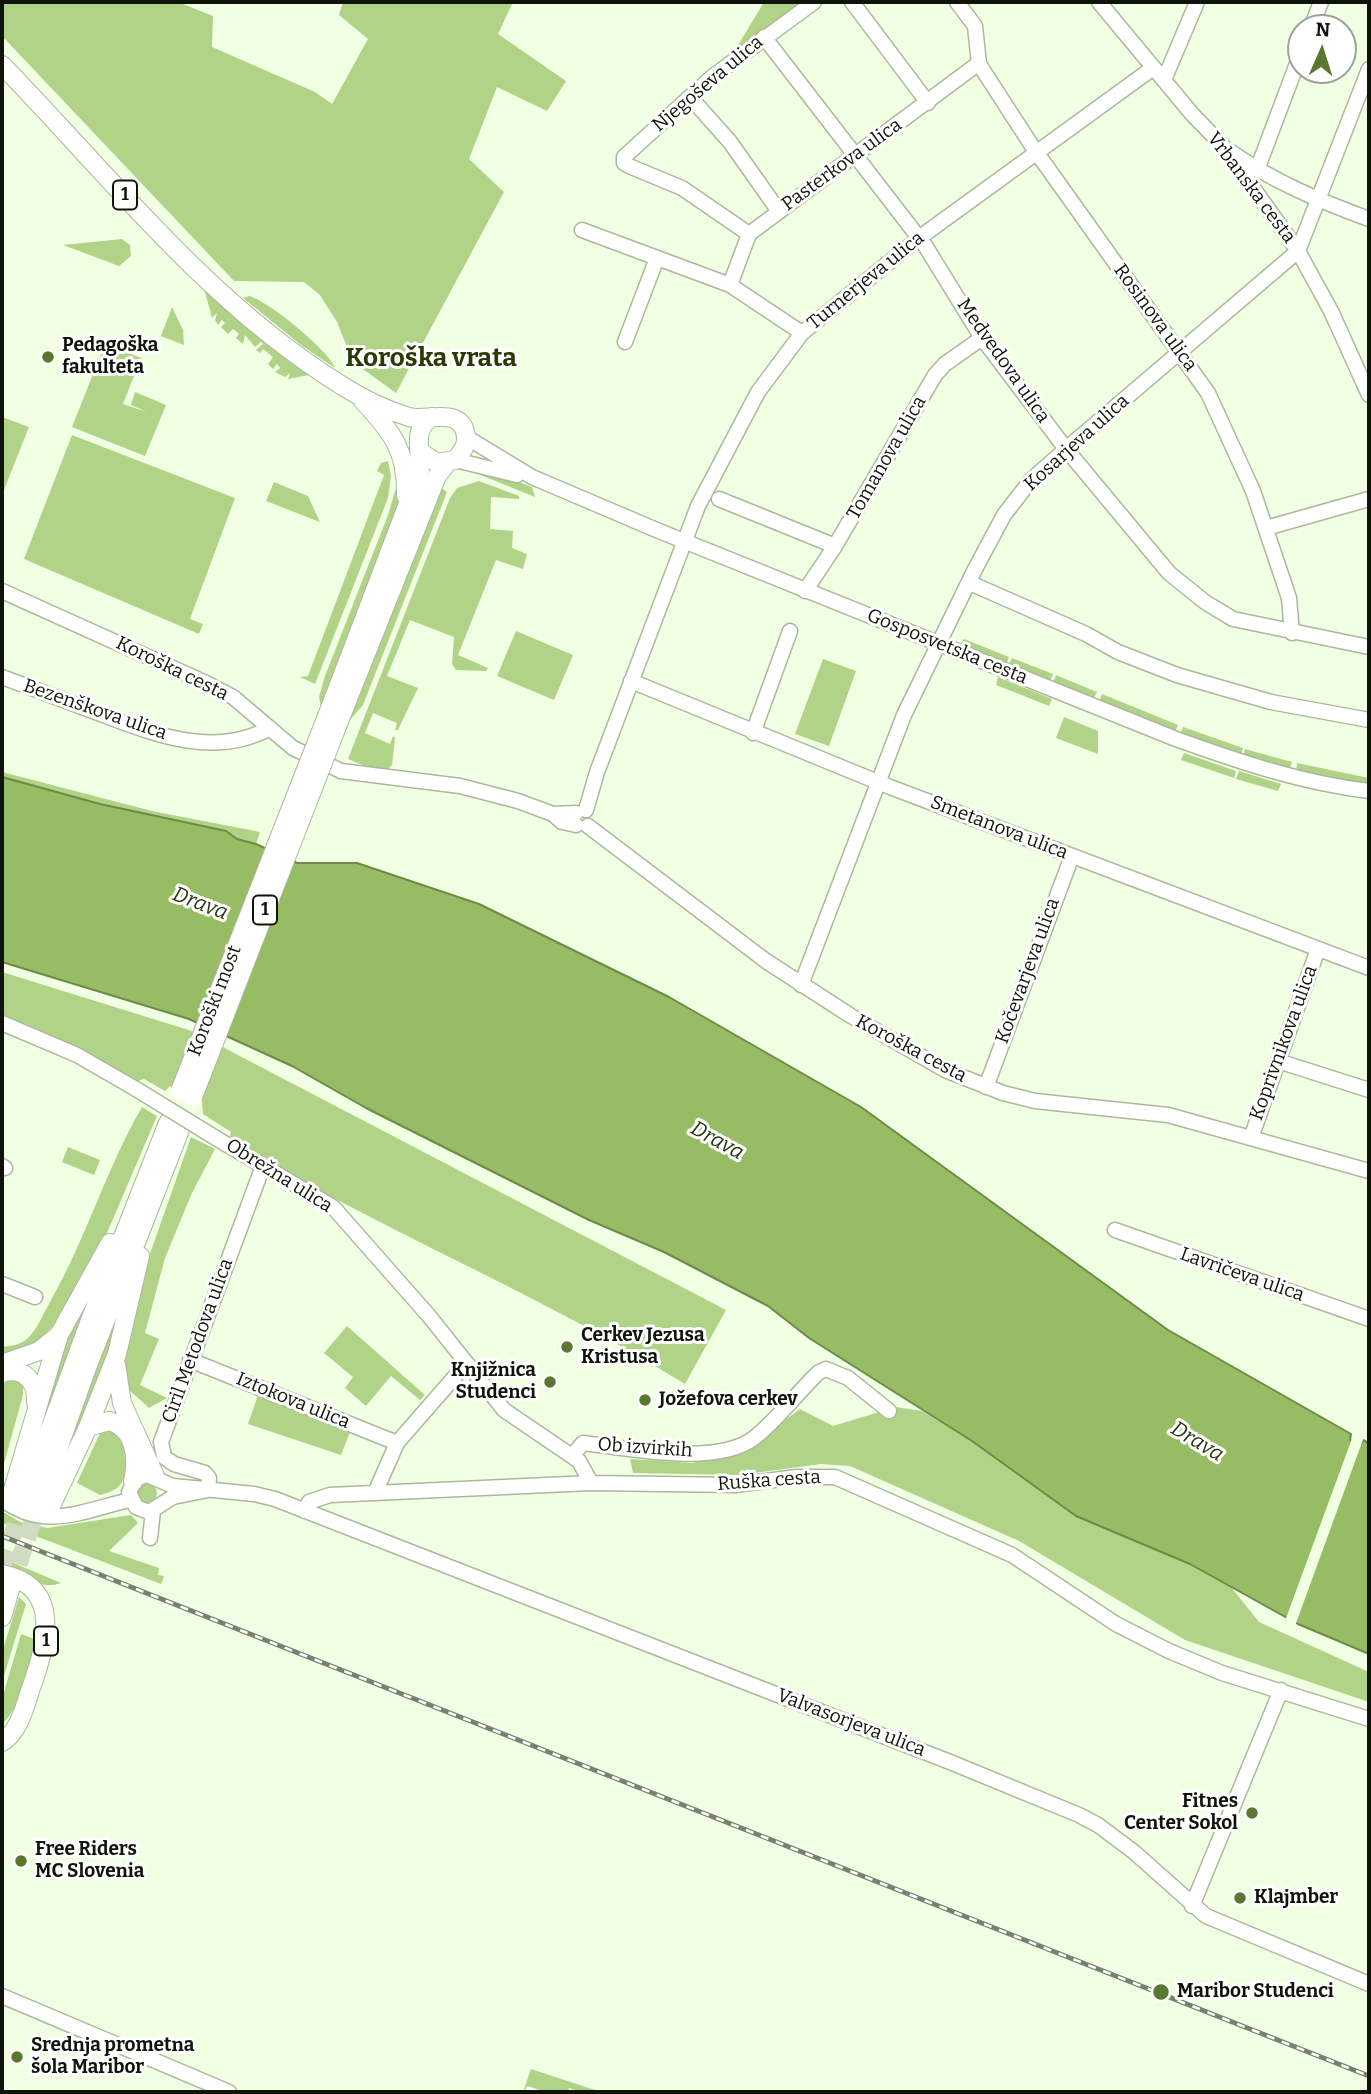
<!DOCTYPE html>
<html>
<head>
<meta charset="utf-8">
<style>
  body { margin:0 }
  #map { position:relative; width:1371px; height:2094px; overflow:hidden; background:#f1ffe3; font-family:Bitter,serif }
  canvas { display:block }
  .frame { position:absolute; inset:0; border:4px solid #0f140a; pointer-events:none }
  .north { position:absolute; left:1287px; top:14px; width:70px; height:70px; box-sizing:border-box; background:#fff; border:2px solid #9fa19d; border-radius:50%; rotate:3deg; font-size:19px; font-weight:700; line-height:28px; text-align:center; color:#0f140a }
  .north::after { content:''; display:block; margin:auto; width:24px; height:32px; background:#59772d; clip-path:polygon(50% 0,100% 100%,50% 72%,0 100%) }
</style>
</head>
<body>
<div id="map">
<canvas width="1371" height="2094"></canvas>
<div class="frame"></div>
<div class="north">N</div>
</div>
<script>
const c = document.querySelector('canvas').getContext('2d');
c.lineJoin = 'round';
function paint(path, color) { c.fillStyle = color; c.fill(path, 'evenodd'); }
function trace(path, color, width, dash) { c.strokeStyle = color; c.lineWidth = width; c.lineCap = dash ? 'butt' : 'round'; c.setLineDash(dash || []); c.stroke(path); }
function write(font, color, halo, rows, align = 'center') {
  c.font = font + ' Bitter,serif'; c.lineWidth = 6; c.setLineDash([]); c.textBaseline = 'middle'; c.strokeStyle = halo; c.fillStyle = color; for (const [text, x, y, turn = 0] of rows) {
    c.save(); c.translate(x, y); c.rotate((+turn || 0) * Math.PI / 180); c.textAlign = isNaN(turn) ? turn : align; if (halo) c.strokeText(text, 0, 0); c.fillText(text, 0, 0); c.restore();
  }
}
const green = new Path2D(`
  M3 2H178L213 16 212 47 315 92 332 104 368 39 339 15 343 2H513L498 34 566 81 547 111 497 87 469 159 504 192 396 393 353 362 337 322 320 295 304 282 234 281 2 36Z
  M764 2H808L731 57Z
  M122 239 130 245 131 256 119 266 63 245Z
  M203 285 309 373V375L288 379 290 373 285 377 275 372 280 368 277 364 273 369 268 364 273 357 263 349 260 353 256 350 263 344 261 342 255 347 245 335 243 344 236 338 239 334 233 329 228 334 221 327 225 323 222 320 218 325 215 320 217 313 212 318Z
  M249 296C267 300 330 351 335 368L301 345 243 298Z
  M172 307 183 330 184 345 161 336Z
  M105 344 141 358 123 404 147 412 131 405 135 392 166 405 145 456 72 427Z
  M2 417 29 427 2 495Z
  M72 435 235 498 190 619 203 624 199 634 24 559Z
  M388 461 391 476 388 498 315 684 300 677 308 676 384 475 377 471 381 463Z
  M486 469 532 487 535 497 478 474Z
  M396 471 400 501 321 707 319 697 325 676 388 515 396 488Z
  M479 481 519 496V499L491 497 490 529 513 531 512 548 527 554 523 569 496 560 458 655 488 668 486 671 456 670 452 664 454 637 410 620 387 676 418 688 398 730H395L397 723 373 713 365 733 390 744 393 736 395 738 392 765 387 770 372 769 348 759 450 498 457 488Z
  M274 482 308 496 320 522 266 501Z
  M439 486 447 492 363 705 344 727Z
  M516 631 573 655 554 700 497 676Z
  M964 639 1009 657 1006 665 959 646Z
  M1012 658 1053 674 1050 682 1008 666Z
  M823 659 856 671 829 746 795 734Z
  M1056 675 1097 692 1093 700 1053 682Z
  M998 677 1052 699 1049 706 996 685Z
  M1102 694 1178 725 1175 732 1099 702Z
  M1064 717 1098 731V754L1056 738Z
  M1183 727 1243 748 1240 757 1180 735Z
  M1245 749 1292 762 1290 768 1243 757Z
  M1184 753 1236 771 1234 778 1181 760Z
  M1297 763 1369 778V783H1354L1296 772Z
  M1239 771 1281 784 1278 791 1236 779Z
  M2 772 152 811 260 832 256 844 237 839 226 831 100 804 2 777Z
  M2 972 192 1031 726 1310 685 1384C540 1294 380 1230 234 1142L230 1137 231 1132 203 1114 202 1101 170 1086 165 1091 144 1079 135 1082 87 1053 2 1018Z
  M142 1107 157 1116 107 1233 55 1324 36 1343 2 1355V1347C11 1346 19 1345 27 1339 37 1330 43 1314 50 1302 86 1239 106 1169 142 1107Z
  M191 1137 215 1149 192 1193 165 1258 145 1333 159 1339 140 1385 167 1398 149 1408 127 1388 125 1361 145 1268Z
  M68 1147 100 1160 94 1175 62 1162Z
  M106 1261 19 1497 54 1363Z
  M130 1271 115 1344 47 1503Z
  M347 1326 425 1395 420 1400 391 1376 366 1406 345 1388 353 1377 324 1353Z
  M9 1380 19 1381 23 1386V1395L2 1471V1385Z
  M258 1395 350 1432 341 1455 248 1424Z
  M896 1407 922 1411 972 1441 1076 1516 1190 1564 1231 1587 1259 1622 1369 1672V1702L1185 1640 1019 1541 850 1466 821 1464 739 1475 633 1473 630 1459 692 1463 741 1453 800 1409 833 1426Z
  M106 1430C129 1434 133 1470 120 1485 116 1491 106 1493 100 1495L77 1483 100 1433Z
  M137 1493a10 10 0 1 1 20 0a10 10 0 1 1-20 0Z
  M2 1511 20 1522 47 1528 131 1515 138 1523 109 1551 159 1568 158 1575 164 1576 161 1584 2 1523Z
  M2 1558 61 1583C35 1592 28 1571 2 1565Z
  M19 1597 26 1604 2 1682V1653Z
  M21 1634 35 1639C32 1658 18 1715 2 1723V1699Z
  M531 2069 601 2092H580L569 2088 568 2092H545L528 2086 523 2092Z`);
const water = new Path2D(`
  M2 777 100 804 226 831 237 839 256 844 297 863H357L479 904 669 997 861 1107 1168 1330 1351 1434 1350 1440 1361 1444 1363 1440 1369 1443V1654L1298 1624 1190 1564 1076 1516 972 1441 809 1338 768 1306 664 1252 589 1220 366 1108 292 1066 189 1019 2 962Z`);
const pier = new Path2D(`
  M1354 1433V1438L1360 1440 1364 1437 1295 1626 1285 1621Z`);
const majorTunnel = new Path2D(`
  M2 1567 24 1500
  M10 1590 38 1505`);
const minor = new Path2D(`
  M852 2 928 103
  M957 2 975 26 979 64 1032 146 1208 393 1253 491 1289 598 1292 633
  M1099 2 1192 114 1224 147 1298 251 1331 311 1369 395
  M1311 28 1321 2
  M764 37 926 247 982 338 1066 449 1169 573 1205 602 1233 619 1369 647
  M1164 80 1197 2
  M690 97 730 142 778 210
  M1231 152C1274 182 1320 201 1369 219
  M1257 170 1301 53
  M582 230 730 285 802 333
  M749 234 682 188 629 166 624 163V157L712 77 814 2
  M730 285 749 234 979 63
  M625 342 657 258
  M466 437 532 477 659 531 1176 739C1240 762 1302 783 1369 791
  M455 460 517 475
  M719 499 835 546
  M1266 528 1369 499
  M970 583 1086 634 1118 652 1177 675 1271 702 1369 720
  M2 591 206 683 233 697 293 748 341 771 460 786 518 801 553 814 576 813
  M805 591 835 546 935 375 945 364 982 338
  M2 677C34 689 66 701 98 713 154 734 213 759 270 728
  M631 681 890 787 1369 968
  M753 733 790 631
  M586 810 597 772 698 506 758 392 802 333 919 238 1153 68
  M554 815 562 822 576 825
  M588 826 766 961 851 1016 945 1070 1003 1093 1035 1101 1168 1115 1369 1171
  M801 985 904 715 974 571 1004 515 1031 480 1066 449 1298 251 1369 69
  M2 1023 77 1055 136 1089
  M1278 1061 1369 1090
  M986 1087 1072 856
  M1251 1138 1318 949
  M224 1143 333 1207 429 1316 504 1410 579 1461 591 1483
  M2 1166 5 1168
  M1115 1230 1369 1319
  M2 1284 35 1297
  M190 1360 397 1443
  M572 1456 583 1443C627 1448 716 1467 754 1438 778 1419 797 1393 819 1372L826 1369 848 1378 889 1411
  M208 1490 173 1497 149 1512 136 1507 129 1492 136 1479 147 1475 173 1486 254 1494 275 1499 950 1762 1079 1815 1098 1825 1134 1852 1206 1916 1369 1984
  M208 1490 209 1478 205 1473 174 1464 164 1457 161 1442 263 1166
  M375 1493 397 1443 465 1365
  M2 1499C44 1532 85 1510 130 1500
  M305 1511 309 1502 330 1495 591 1483 735 1485 797 1477H835L1012 1555 1116 1624 1169 1651 1222 1673 1369 1719
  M150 1538 153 1511
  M1192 1906 1281 1690
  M2 1996 229 2092`);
const major = new Path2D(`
  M2 65C110 176 208 303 341 385 361 398 386 410 409 417 427 422 463 405 466 437 467 446 462 453 455 460L437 463 422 453
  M363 401C393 433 407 451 406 496
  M327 716 419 475C424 454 409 431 432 417
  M338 724 437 476 447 463
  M2 1364 39 1351 59 1335
  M116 1364 122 1403 155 1476
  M2 1373C23 1366 37 1381 36 1402
  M88 1427 109 1421C136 1428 138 1459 133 1482
  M12 1493 59 1335 110 1243
  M24 1500 89 1323 168 1123
  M38 1505 88 1365 180 1130
  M51 1506 88 1427 117 1354 140 1256
  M2 1574C65 1587 45 1649 30 1691 25 1707 18 1733 2 1742
  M2 1617 10 1590`);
const rail = new Path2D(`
  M2 1536 1369 2076`);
const minorBridge = new Path2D(`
  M136 1089 224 1143`);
const majorBridge = new Path2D(`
  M180 1091 327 716
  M193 1097 338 724`);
const markers = [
  [48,357,7,"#59772d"],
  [567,1347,7,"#59772d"],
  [550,1382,7,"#59772d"],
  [645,1400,7,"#59772d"],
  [1252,1813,7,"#59772d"],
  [21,1861,7,"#59772d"],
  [1240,1898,7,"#59772d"],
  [1161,1992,9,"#59772d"],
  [17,2057,7,"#59772d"]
];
const shields = [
  [125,195,24],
  [265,910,24],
  [46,1641,24]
];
const shieldNames = [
  ["1",125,195],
  ["1",265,910],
  ["1",46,1641]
];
const streetNames = [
  ["Njegoševa ulica",708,84,-40],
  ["Pasterkova ulica",842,165,-36],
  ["Vrbanska cesta",1251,188,53],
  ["Turnerjeva ulica",866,281,-39],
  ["Rosinova ulica",1155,318,54],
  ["Medvedova ulica",1003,361,55],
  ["Kosarjeva ulica",1077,443,-42],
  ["Tomanova ulica",887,458,-60],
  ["Gosposvetska cesta",947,647,22],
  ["Koroška cesta",172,669,26],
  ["Bezenškova ulica",95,710,19],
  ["Smetanova ulica",999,828,21],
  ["Kočevarjeva ulica",1028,971,-70],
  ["Koroški most",215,1001,-69],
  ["Koprivnikova ulica",1284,1043,-70],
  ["Koroška cesta",911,1049,28],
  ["Obrežna ulica",279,1176,32],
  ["Lavričeva ulica",1242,1275,19],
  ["Ciril Metodova ulica",198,1341,-70],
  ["Iztokova ulica",293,1401,22],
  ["Ob izvirkih",645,1448,4],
  ["Ruška cesta",769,1481,-4],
  ["Valvasorjeva ulica",851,1723,21]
];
const poiNames = [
  ["Pedagoška",62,346],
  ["fakulteta",62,368],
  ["Cerkev Jezusa",581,1336],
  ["Kristusa",581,1358],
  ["Knjižnica",536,1371,"right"],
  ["Studenci",536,1393,"right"],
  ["Jožefova cerkev",659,1400],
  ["Fitnes",1238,1802,"right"],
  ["Center Sokol",1238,1824,"right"],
  ["Free Riders",35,1850],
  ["MC Slovenia",35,1872],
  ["Klajmber",1254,1898],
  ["Maribor Studenci",1177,1992],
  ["Srednja prometna",31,2046],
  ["šola Maribor",31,2068]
];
const waterNames = [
  ["Drava",200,904,21],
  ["Drava",717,1141,29],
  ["Drava",1197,1442,31]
];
const districtNames = [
  ["Koroška vrata",431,359]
];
paint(green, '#b1d388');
paint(water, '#96bc64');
trace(water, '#6e8a49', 2);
paint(pier, '#f1ffe3');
trace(majorTunnel, '#cfdcc2', 18, [18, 9]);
trace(minor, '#abb89d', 17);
trace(major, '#abb89d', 20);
trace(minor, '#fff', 14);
trace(major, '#fff', 18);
trace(rail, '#78816f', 5);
trace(rail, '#fff', 2.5, [8]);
trace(minorBridge, '#abb89d', 17, []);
trace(majorBridge, '#abb89d', 20, []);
trace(minorBridge, '#fff', 14);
trace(majorBridge, '#fff', 18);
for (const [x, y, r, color] of markers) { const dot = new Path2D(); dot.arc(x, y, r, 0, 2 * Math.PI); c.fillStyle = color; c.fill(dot); trace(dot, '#fff', 2.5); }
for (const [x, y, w] of shields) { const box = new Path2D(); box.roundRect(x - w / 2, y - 14.5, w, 29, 5); c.fillStyle = '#fff'; c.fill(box); trace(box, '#0f140a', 2); }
write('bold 18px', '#0f140a', null, shieldNames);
write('19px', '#0f140a', '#fff', streetNames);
write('bold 19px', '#0f140a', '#fff', poiNames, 'left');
write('italic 21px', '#283712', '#fff', waterNames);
write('bold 26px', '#283b05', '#fff', districtNames);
</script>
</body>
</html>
